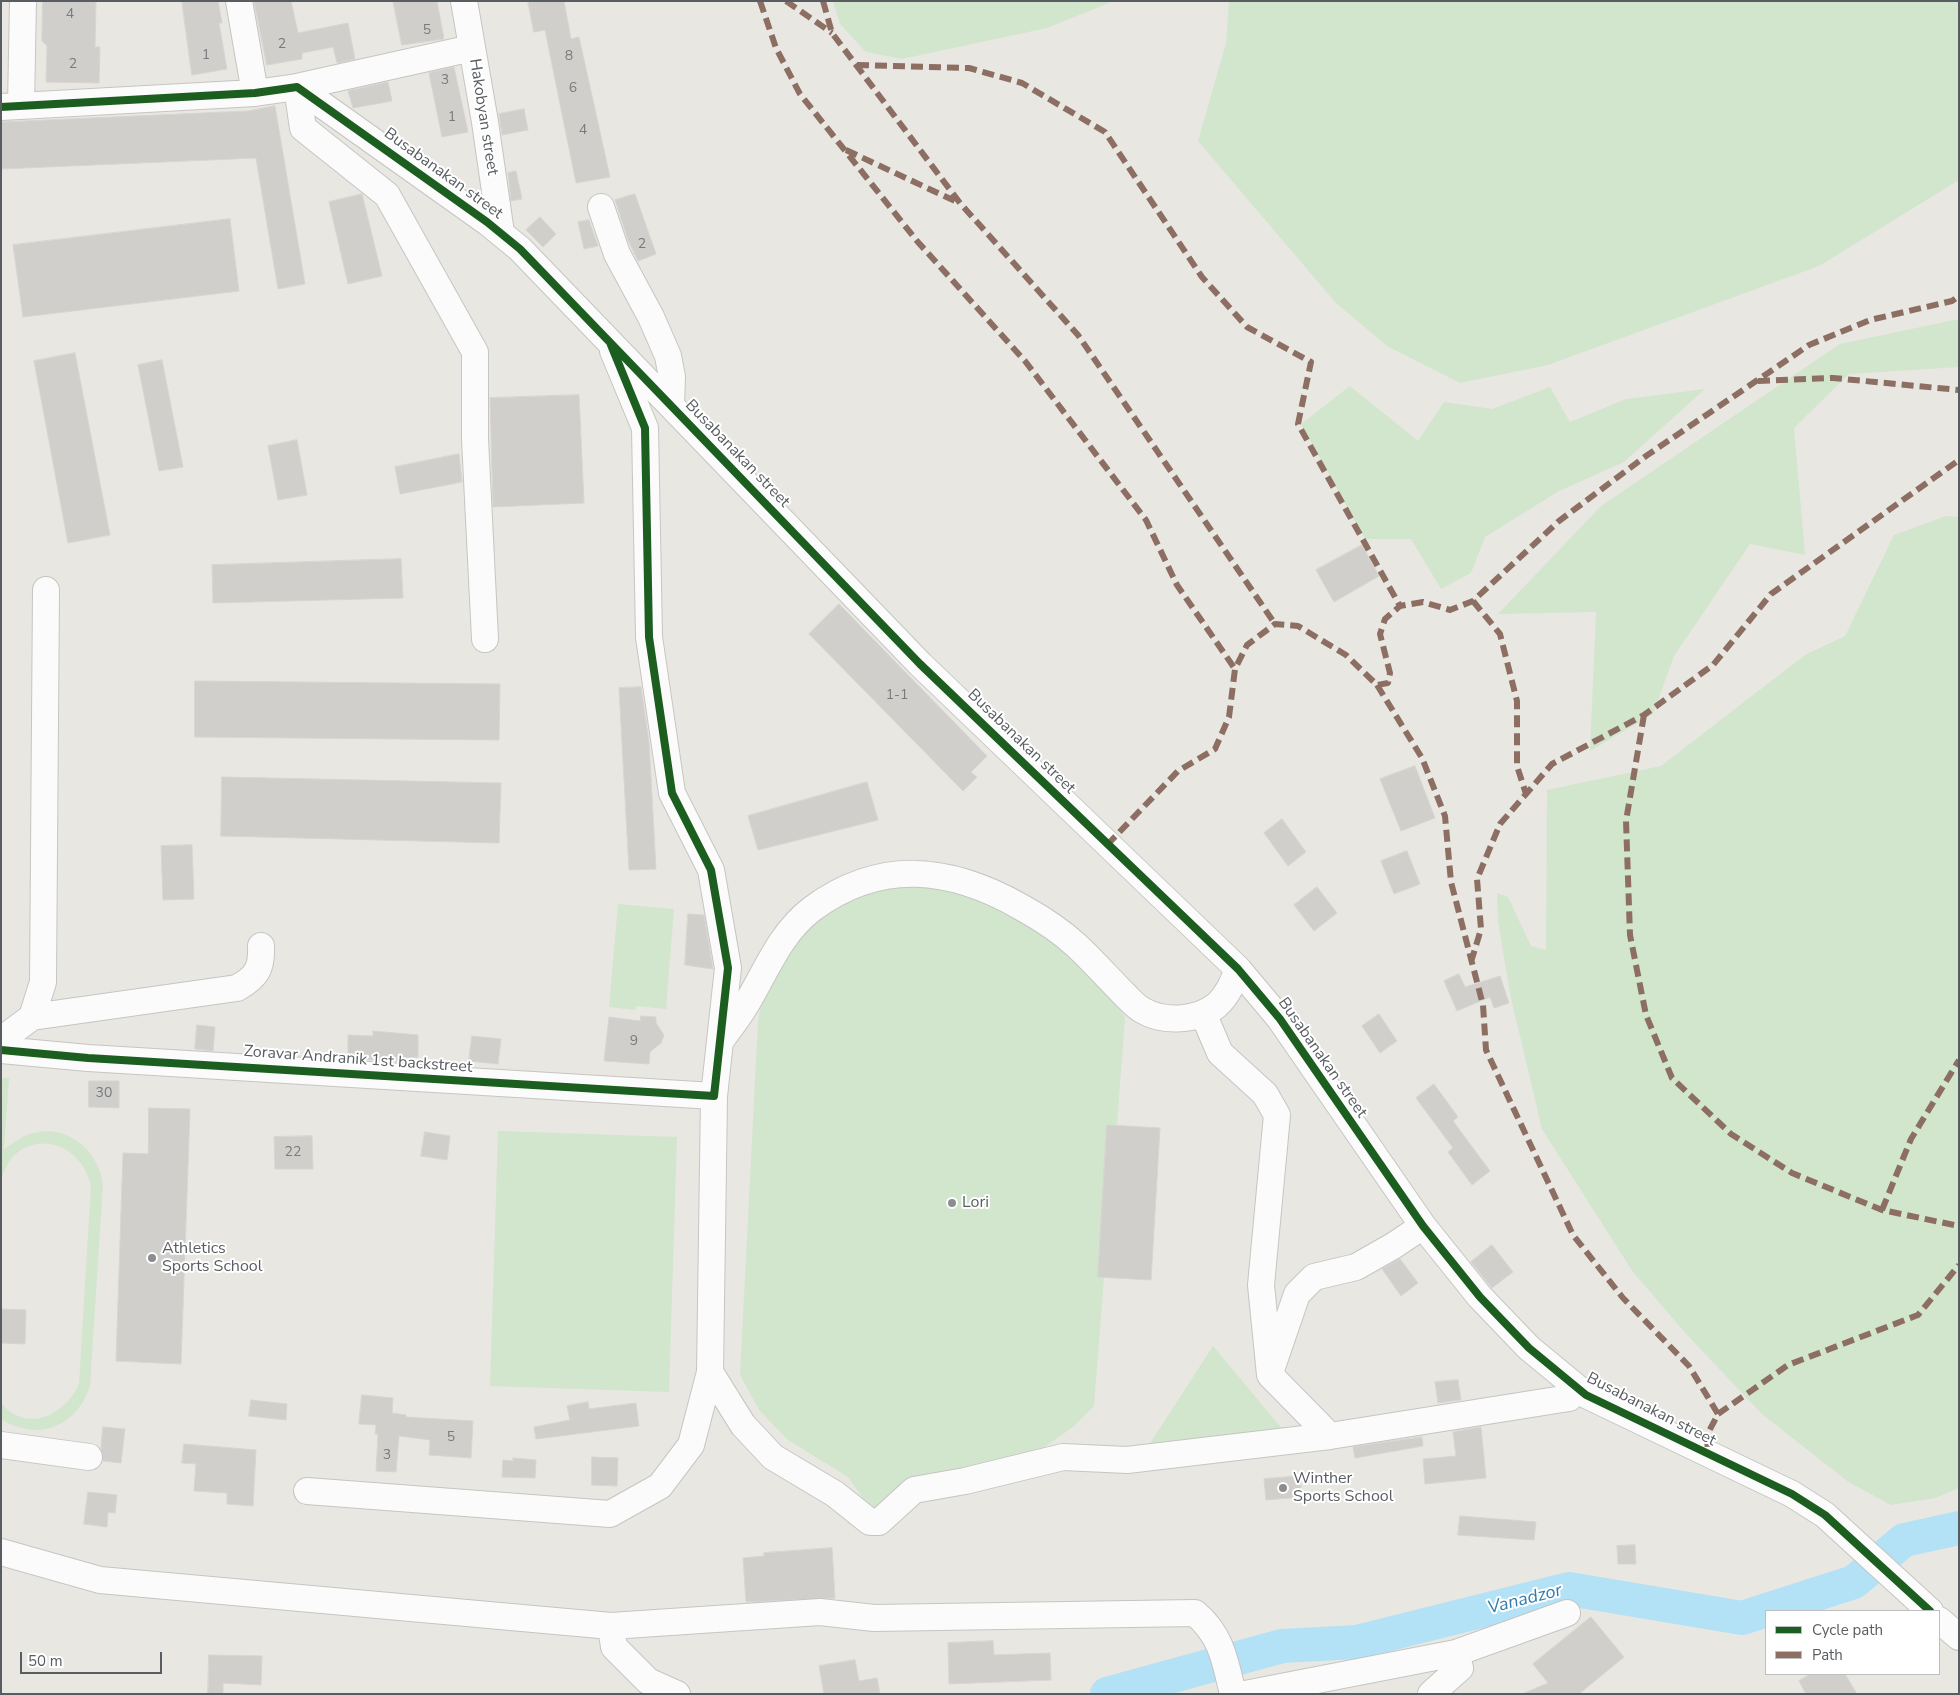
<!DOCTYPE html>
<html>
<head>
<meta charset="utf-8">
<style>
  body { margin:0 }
  #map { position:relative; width:1960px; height:1695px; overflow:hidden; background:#e9e7e2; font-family:"Nunito Sans",sans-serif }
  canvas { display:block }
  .frame { position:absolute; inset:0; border:2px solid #585d61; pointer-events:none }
  .legend { position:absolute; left:1765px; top:1610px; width:175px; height:65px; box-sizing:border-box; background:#fff; border:1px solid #bcbec0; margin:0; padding:6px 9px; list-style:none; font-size:15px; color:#585d61 }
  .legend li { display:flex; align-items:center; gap:10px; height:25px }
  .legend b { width:25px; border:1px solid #bcbec0 }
  .scale { position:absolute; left:20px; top:1652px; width:142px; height:22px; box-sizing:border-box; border:2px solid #585d61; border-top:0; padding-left:6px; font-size:15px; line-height:18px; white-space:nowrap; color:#585d61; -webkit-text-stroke:4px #fff; paint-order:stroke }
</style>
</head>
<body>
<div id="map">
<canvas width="1960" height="1695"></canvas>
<div class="frame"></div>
<ul class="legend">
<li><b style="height:6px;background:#1b5e20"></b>Cycle path</li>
<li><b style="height:6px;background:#8d6e63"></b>Path</li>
</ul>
<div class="scale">50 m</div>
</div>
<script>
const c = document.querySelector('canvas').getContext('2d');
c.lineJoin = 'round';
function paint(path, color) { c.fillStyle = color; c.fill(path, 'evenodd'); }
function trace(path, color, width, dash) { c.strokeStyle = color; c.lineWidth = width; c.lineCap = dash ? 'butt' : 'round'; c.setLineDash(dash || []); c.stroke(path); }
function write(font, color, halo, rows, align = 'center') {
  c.font = font + ' "Nunito Sans",sans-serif'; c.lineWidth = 4; c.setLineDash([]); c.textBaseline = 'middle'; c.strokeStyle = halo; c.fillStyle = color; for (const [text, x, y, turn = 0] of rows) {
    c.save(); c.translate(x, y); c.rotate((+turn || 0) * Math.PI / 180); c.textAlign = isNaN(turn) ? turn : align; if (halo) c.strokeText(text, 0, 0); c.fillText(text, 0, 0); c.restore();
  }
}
const green = new Path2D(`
  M833 1H1114L1047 28 902 59 866 52 840 24Z
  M1229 1H1959V180L1819 266 1548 365 1460 383 1387 346 1335 302 1198 141 1226 43Z
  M1959 319V367L1849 374 1794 428 1805 555 1750 544 1674 656 1653 714 1590 751 1596 612 1498 614 1601 506 1840 344Z
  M1350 386 1418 441 1444 402 1492 409 1550 387 1570 422 1626 399 1705 389 1624 462 1559 491 1485 537 1471 573 1441 589 1411 539H1365L1301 424Z
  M1946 516 1959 517V1488L1935 1498 1891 1505 1847 1481 1762 1414 1688 1336 1633 1272 1542 1129 1510 994 1498 921 1497 893 1508 897 1531 946 1546 950 1547 790 1661 766 1805 655 1845 636 1894 535Z
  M890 885 925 886 968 896 1038 926 1098 981 1125 1017 1117 1125 1160 1128 1151 1280 1104 1278 1094 1406 1073 1427 1046 1446 875 1516 848 1477 788 1440 759 1410 740 1375 758 1021 763 995 794 943 819 917 849 898Z
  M618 904 674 909 666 1009 636 1006 635 1010 609 1007Z
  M1 1078H9L4 1149C11 1145 18 1138 27 1135 63 1121 98 1148 103 1184L90 1386C77 1426 39 1443 1 1419V1403C27 1434 65 1415 79 1384L91 1185C75 1127 5 1132 1 1187Z
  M498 1131 677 1137 669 1392 490 1386Z
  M1213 1346 1284 1431 1147 1448Z`);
const river = new Path2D(`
  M1107 1694 1282 1646 1357 1642 1569 1589 1742 1618 1854 1582 1904 1540 1959 1528`);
const building = new Path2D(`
  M43 1H96L95 47H100L99 83 46 82 47 46 42 41Z
  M182 1H218L222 23H219L227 69 192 75Z
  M254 1H291L298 33 348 23 355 59 337 63 333 47 302 53V59L267 65Z
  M393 1H437L444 39 402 45Z
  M528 1H564L571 39 579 37 610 177 576 183 545 30 534 32Z
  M454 67 468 132 442 137 429 73Z
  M388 82 392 101 353 108 348 91Z
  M275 106 305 284 278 289 256 158 1 169V122L248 111Z
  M524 109 528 130 502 135 499 114Z
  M516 171 522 199 511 201 508 173Z
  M362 194 382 276 348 284 329 202Z
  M635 194 656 254 638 261 628 240 615 200Z
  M540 217 556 234 543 247 526 230Z
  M230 219 239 291 23 317 13 245Z
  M589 220 598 246 584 249 578 222Z
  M75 353 110 535 68 543 34 361Z
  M162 360 183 467 159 471 138 365Z
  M579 395 584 503 493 507 490 398Z
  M297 440 307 495 278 500 268 446Z
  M459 454 462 482 400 494 395 467Z
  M1362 545 1379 576 1334 602 1316 570Z
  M401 559 403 598 213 603 212 565Z
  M839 604 987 756 971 772 977 777 963 791 809 634Z
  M195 681 500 684 499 740 195 737Z
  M641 687 649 742 656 869 629 870 619 688Z
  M1415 766 1435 818 1401 831 1380 779Z
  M222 777 501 783 499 843 221 836Z
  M867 782 878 820 758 850 748 816Z
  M1282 819 1306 852 1288 866 1264 833Z
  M192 845 194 899 163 900 161 846Z
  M1407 851 1420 884 1394 894 1381 861Z
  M1317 887 1337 913 1314 931 1294 905Z
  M688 914 704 915 713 969 685 965Z
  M1459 974 1465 987 1500 976 1509 1003 1494 1008 1490 997 1457 1011 1444 981Z
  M1379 1014 1397 1041 1380 1053 1362 1026Z
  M641 1016 656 1017V1023L664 1035 661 1043 650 1052 649 1064 604 1061 609 1017 640 1021Z
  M197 1025 215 1027 213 1051 195 1049Z
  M373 1031 418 1035V1057L402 1058V1062L348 1058V1035L373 1036Z
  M472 1036 501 1039 498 1064 469 1061Z
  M89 1081H119V1108L89 1107Z
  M1434 1084 1458 1117 1453 1121 1490 1171 1472 1185 1448 1152 1453 1148 1416 1098Z
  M149 1108 190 1109 181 1364 116 1361 123 1153 148 1154Z
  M1107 1125 1160 1128 1151 1280 1098 1277Z
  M425 1132 450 1136 447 1160 421 1156Z
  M312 1136 313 1169H275L274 1137Z
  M1492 1245 1513 1272 1492 1288 1471 1262Z
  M1400 1259 1418 1283 1401 1296 1382 1269Z
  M1 1309 26 1310 25 1344 1 1343Z
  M1458 1380 1461 1400 1438 1403 1435 1382Z
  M362 1395 393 1398 392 1413 406 1415V1417L473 1421 471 1458 429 1455 430 1440 399 1436 396 1472 376 1471 378 1434H375L376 1425 359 1424Z
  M251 1400 287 1404 286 1420 249 1416Z
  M588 1402 589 1409 636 1403 639 1426 536 1439 534 1427 570 1420 567 1406Z
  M103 1427 125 1429 121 1463 103 1461 101 1449Z
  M1481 1427 1486 1478 1425 1484 1423 1459 1456 1456 1453 1432Z
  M1422 1437 1423 1446 1355 1458 1353 1447Z
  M184 1444 256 1450 253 1506 227 1504V1493L194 1491 196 1464 182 1463Z
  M592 1457 618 1458 617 1486 592 1485Z
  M513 1458 536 1460 535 1478 502 1477 503 1460 513 1461Z
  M1300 1476 1302 1497 1266 1500 1264 1479Z
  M88 1492 117 1495 115 1513 108 1512 107 1527 84 1524Z
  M1460 1516 1536 1522 1534 1540 1458 1535Z
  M1635 1545 1636 1564H1618L1617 1546Z
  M832 1548 835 1598 746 1602 743 1558 764 1556V1553Z
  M1591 1617 1624 1657 1579 1694H1522L1548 1683 1533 1664Z
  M993 1641 994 1655 1050 1653 1051 1680 949 1684 948 1643Z
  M209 1655 262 1656 261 1685 223 1683V1694H208Z
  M855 1660 859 1681 877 1678 880 1694H824L819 1666Z
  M1811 1674H1845L1857 1694H1806L1799 1681Z`);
const minor = new Path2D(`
  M239 1 255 93
  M464 1 485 122 501 233
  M472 48 297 87 303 128 387 195 475 352V439L485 639
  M21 106 23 1
  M1 107 255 93 297 87 487 222 520 249 920 664 1238 969 1280 1019 1423 1226 1480 1297 1529 1348 1586 1395 1792 1494 1825 1515 1930 1611
  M601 207 617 254 651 317 668 356 672 377 671 405
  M613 351 645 428 649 637 672 793 711 870 728 968 714 1096 710 1372 743 1425 773 1457 835 1494 870 1522H879L914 1490 965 1481 1063 1457 1127 1460 1330 1436
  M1203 1013 1220 1053 1265 1094 1277 1115 1261 1285 1270 1375 1330 1436 1569 1398
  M32 1017 237 988C257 977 262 968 261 946
  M722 1039C729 1029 737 1019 744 1008 765 974 779 934 812 909 881 858 951 867 1021 907 1041 918 1061 931 1077 946 1094 962 1109 979 1125 995 1130 1000 1136 1007 1142 1010 1164 1023 1197 1021 1217 1005 1228 995 1233 982 1238 969
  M1 1040 32 1017 43 982 46 590
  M1 1050 88 1058 714 1096
  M1272 1367 1297 1294 1314 1277 1356 1267 1393 1246 1423 1226
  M1 1445 89 1457
  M307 1491 610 1514 660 1486 691 1445 710 1372
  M1 1552 100 1580 611 1626 820 1612 874 1618 1195 1613C1222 1636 1225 1661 1233 1694
  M1939 1620 1959 1637
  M611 1626 614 1647 648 1681 677 1694
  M1456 1653 1567 1613
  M1245 1694 1456 1653 1460 1668 1431 1694`);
const quiet = new Path2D(`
  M760 1 776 48 800 94 917 241 1025 361 1146 520 1177 585 1235 669
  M786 1 832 33
  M823 1 832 33 960 203 1078 335 1275 624
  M857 65 969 68 1022 83 1105 132 1202 277 1247 327 1311 362 1298 424 1400 606
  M846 150 957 202
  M1758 381 1833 378 1959 390
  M1473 601 1500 634 1517 701V766L1526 794
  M1377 685 1422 758 1445 816 1451 882 1483 1005 1486 1050 1573 1235 1623 1298 1689 1366 1718 1414 1707 1435 1708 1455
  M1644 715 1626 821 1630 935 1646 1015 1672 1078 1731 1134 1792 1173 1882 1210 1959 1226
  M1107 845 1178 771 1215 749 1229 717 1235 669 1247 645 1275 624 1298 626 1346 655 1377 685 1388 683 1390 673 1380 634 1385 619 1400 606 1423 602 1450 610 1473 601 1559 521 1646 456 1809 345 1870 320 1952 301 1959 296
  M1471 962 1481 929 1477 879 1500 824 1552 764 1644 715 1713 665 1771 594 1959 460
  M1882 1210 1911 1139 1959 1060
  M1718 1414 1788 1365 1918 1315 1959 1265`);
const cycleway = new Path2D(`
  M1 107 255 93 297 87 487 222 520 249 920 664 1238 969 1280 1019 1423 1226 1480 1297 1529 1348 1586 1395 1792 1494 1825 1515 1930 1611
  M1 1050 88 1058 714 1096 728 968 711 870 672 793 649 637 645 428 611 345`);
const markers = [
  [952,1203,5,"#8b8d8e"],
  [152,1258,5,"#8b8d8e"],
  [1283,1488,5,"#8b8d8e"]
];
const numberNames = [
  ["4",70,15],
  ["5",427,31],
  ["2",282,45],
  ["1",206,56],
  ["8",569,57],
  ["2",73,65],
  ["3",445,81],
  ["6",573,89],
  ["1",452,118],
  ["4",583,131],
  ["2",642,245],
  ["1-1",897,696],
  ["9",634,1042],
  ["30",104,1094],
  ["22",293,1153],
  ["5",451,1438],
  ["3",387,1456]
];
const streetNames = [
  ["Hakobyan street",483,117,81],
  ["Busabanakan street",443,174,36],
  ["Busabanakan street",737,454,46],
  ["Busabanakan street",1021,742,44],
  ["Busabanakan street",1322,1058,55],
  ["Zoravar Andranik 1st backstreet",358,1060,4],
  ["Busabanakan street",1651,1410,27]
];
const poiNames = [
  ["Lori",962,1203],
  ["Athletics",162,1249],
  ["Sports School",162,1267],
  ["Winther",1293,1479],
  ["Sports School",1293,1497]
];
const waterNames = [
  ["Vanadzor",1525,1600,-14]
];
paint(green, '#d1e6cc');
trace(river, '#b3e1f6', 34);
paint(building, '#d0cfcc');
trace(building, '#d8d5d1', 1);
trace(minor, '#c5c5c3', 28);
trace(minor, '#fcfbfb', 26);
trace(quiet, '#8d6e63', 6, [12, 6]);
trace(cycleway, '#1b5e20', 8);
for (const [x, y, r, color] of markers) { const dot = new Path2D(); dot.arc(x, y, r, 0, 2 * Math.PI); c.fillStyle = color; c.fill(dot); trace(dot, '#fff', 2); }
write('14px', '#777b7d', null, numberNames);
write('16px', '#585d61', '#fff', streetNames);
write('16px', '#585d61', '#fff', poiNames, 'left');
write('italic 18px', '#357bab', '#fff', waterNames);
</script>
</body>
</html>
